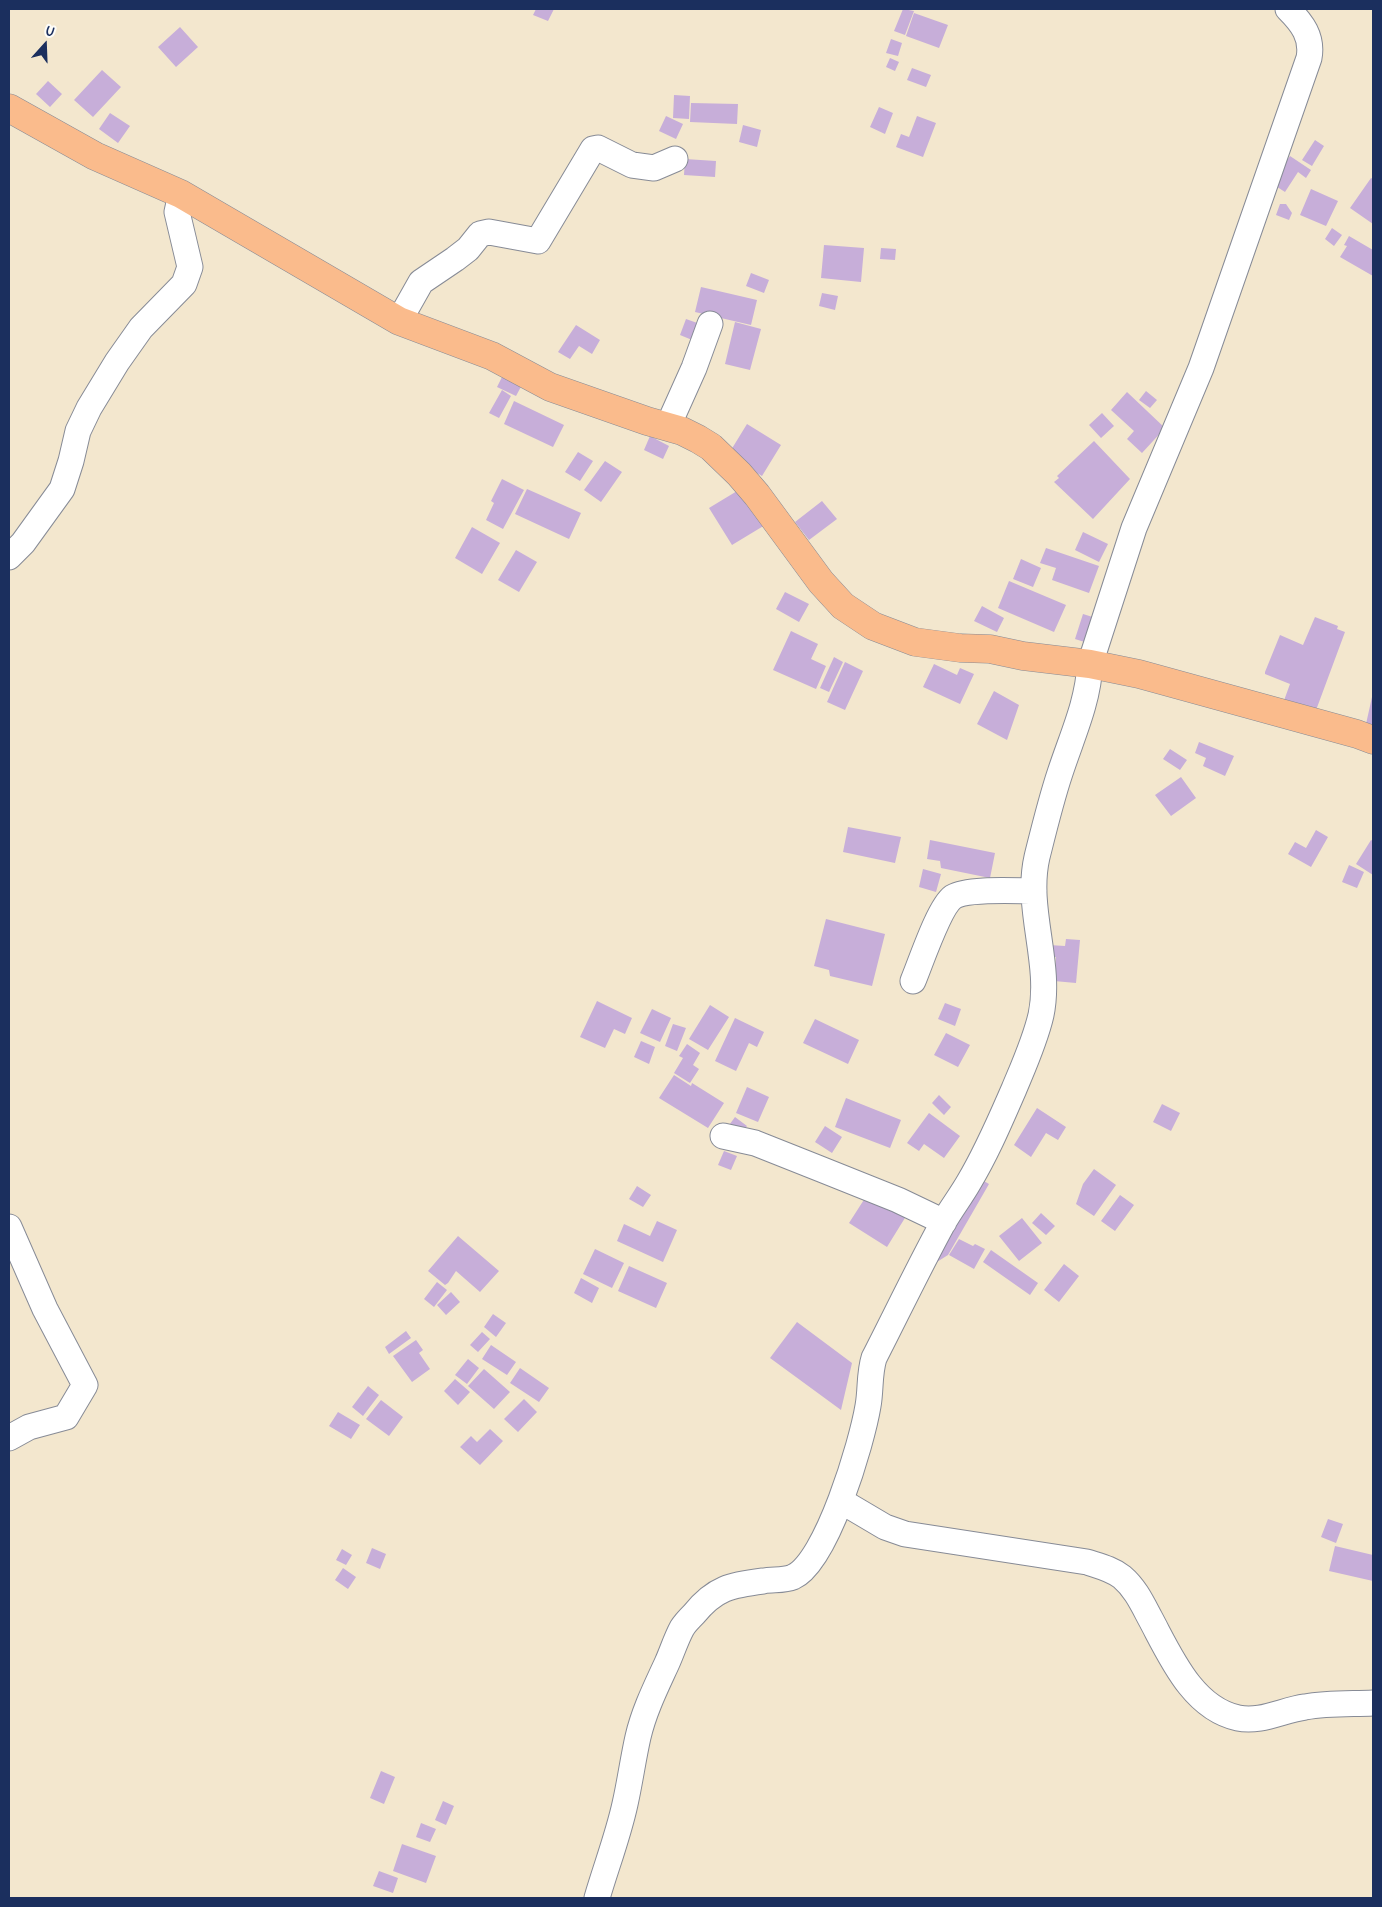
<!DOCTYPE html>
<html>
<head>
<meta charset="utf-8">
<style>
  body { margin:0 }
  #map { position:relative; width:1382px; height:1907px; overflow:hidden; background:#f3e7ce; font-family:"Patrick Hand",sans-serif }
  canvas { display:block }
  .frame { position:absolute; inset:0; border:10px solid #1b2f5e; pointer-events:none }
  .north { position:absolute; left:20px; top:20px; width:50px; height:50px; -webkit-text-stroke:4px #fdfcf7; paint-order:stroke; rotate:20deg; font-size:14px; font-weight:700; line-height:20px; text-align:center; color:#1b2f5e }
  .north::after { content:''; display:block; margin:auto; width:18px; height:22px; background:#1b2f5e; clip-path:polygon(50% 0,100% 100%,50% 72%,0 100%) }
</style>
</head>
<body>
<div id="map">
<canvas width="1382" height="1907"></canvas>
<div class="frame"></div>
<div class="north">U</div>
</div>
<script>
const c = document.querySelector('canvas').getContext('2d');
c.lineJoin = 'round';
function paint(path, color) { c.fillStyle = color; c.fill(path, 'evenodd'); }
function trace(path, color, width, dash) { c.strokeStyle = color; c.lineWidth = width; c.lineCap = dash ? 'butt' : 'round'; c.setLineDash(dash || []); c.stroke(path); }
const building = new Path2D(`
  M536 9H554L548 21 533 15Z
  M903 9 914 11 905 35 894 31Z
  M914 13 948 25 939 48 906 36Z
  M180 27 198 47 176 67 158 47Z
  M891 39 902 43 898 56 886 53Z
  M890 58 899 62 895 71 886 67Z
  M912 68 931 75 926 87 907 80Z
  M102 70 121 87 93 117 74 100Z
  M48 81 62 94 50 107 36 94Z
  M674 95 690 96 689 119 673 118Z
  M691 103 738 104 737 124 690 122Z
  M879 107 893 113 885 134 870 127Z
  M110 113 130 126 118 143 99 129Z
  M666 116 683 124 676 139 659 131Z
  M917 116 936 123 923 157 896 147 901 134 909 137Z
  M743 125 761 130 757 147 739 142Z
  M1315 140 1324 146 1312 166 1302 160Z
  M1290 156 1311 170 1306 178 1298 172 1285 192 1271 183Z
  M685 159 716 161 715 177 684 175Z
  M1371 178 1373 179V224L1350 208Z
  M1311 189 1338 201 1326 226 1300 215Z
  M1280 204H1286L1292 213 1289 220 1276 215Z
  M1332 228 1342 235 1334 246 1325 239Z
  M1349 236 1373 250V276L1340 257 1347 246 1344 245Z
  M824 245 864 248 861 282 821 278Z
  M881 248 896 249 895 260 880 259Z
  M751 273 769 280 764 293 746 286Z
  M701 287 757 300 751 325 695 312Z
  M822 293 838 296 835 310 819 306Z
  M686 319 703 325 697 342 680 335Z
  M735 322 761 329 750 370 725 364Z
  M576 325 600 340 592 354 579 346 570 359 558 352Z
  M504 373 523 383 516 396 497 387Z
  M502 390 511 396 499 418 489 413Z
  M1146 391 1157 400 1150 408 1139 400Z
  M1127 392 1165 428 1142 453 1127 439 1134 431 1111 410Z
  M514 401 564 425 553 447 504 424Z
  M1102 413 1114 426 1101 438 1089 425Z
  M747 424 781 445 762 476 728 455Z
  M650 436 669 446 663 459 644 450Z
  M1094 441 1130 479 1093 519 1054 482 1059 478 1057 476Z
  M578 452 593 461 580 481 565 472Z
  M605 461 622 472 601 502 584 490Z
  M502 479 524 490 503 529 486 520 494 503 491 501Z
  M747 485 770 522 732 545 709 508Z
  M527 489 581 513 569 539 515 514Z
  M822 501 837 519 809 540 795 522Z
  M472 527 500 543 482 574 455 558Z
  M1083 532 1108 544 1099 562 1075 550Z
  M1046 548 1099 566 1089 593 1052 580 1056 568 1040 563Z
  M516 550 537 562 519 592 498 580Z
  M1021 559 1041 568 1033 587 1013 579Z
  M1009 581 1066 605 1054 632 998 608Z
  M785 592 809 604 799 622 776 609Z
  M982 606 1004 618 997 632 974 621Z
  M1083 614 1102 620 1094 645 1075 639Z
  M1315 617 1338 626 1337 629 1345 632 1312 721 1282 706 1290 684 1265 674V672L1280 635 1303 645Z
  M791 631 818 644 811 659 826 666 816 689 773 670Z
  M834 657 843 662 829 692 820 688Z
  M845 662 863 671 845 710 827 702Z
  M934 664 957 675 960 668 974 674 960 704 923 687Z
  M994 691 1019 705 1007 740 977 724Z
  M1372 697H1373V725L1366 724Z
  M1199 742 1234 756 1225 776 1203 766 1206 758 1195 753Z
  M1170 749 1187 760 1180 770 1163 759Z
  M1181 777 1196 798 1171 816 1155 795Z
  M848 827 901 837 895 863 843 852Z
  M1316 830 1328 837 1311 867 1288 854 1295 842 1306 848Z
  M930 840 995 853 990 878 941 868 940 861 927 859Z
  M1371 840 1373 841V875L1356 864Z
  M1349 865 1364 872 1357 888 1342 882Z
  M923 869 941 874 936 892 919 887Z
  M826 919 885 934 872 986 830 976 829 970 814 966Z
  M1066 939 1080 940 1076 983 1054 981 1056 957H1048L1049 945 1065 946Z
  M597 1001 632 1018 625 1034 614 1029 605 1048 580 1037Z
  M945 1003 961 1009 955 1026 938 1019Z
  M710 1005 729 1017 708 1050 689 1039Z
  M652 1009 671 1018 660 1042 640 1033Z
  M735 1018 764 1032 757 1047 749 1043 736 1071 715 1061Z
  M815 1019 859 1040 848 1064 803 1043Z
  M673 1024 686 1028 677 1051 665 1046Z
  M946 1033 970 1045 958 1067 934 1055Z
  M641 1041 655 1047 649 1064 634 1057Z
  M687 1044 700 1053 693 1065 699 1069 690 1083 674 1073 683 1058 679 1056Z
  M674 1075 691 1086 692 1083 724 1103 708 1128 659 1098Z
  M747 1087 769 1097 758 1122 736 1113Z
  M939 1095 951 1107 944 1115 932 1103Z
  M846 1098 901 1120 890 1148 835 1127Z
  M1162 1104 1180 1113 1171 1131 1153 1122Z
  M1037 1108 1066 1127 1058 1140 1046 1133 1031 1157 1014 1145Z
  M929 1113 960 1136 944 1158 924 1144 919 1151 907 1143Z
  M735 1117 747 1126 739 1137 727 1128Z
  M825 1126 842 1137 832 1153 815 1142Z
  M724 1151 737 1156 731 1170 718 1165Z
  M963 1169 989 1184 948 1255 932 1265Z
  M1094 1169 1116 1185 1094 1216 1076 1204 1083 1184Z
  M637 1186 651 1195 643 1207 629 1199Z
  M867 1195 908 1213 887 1247 849 1223Z
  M1120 1195 1134 1205 1115 1231 1101 1221Z
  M1041 1213 1055 1226 1046 1235 1032 1223Z
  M1022 1218 1042 1243 1019 1261 999 1236Z
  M657 1221 677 1230 663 1262 617 1241 624 1224 650 1236Z
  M458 1236 499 1271 480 1292 456 1271 448 1283 445 1285 428 1271Z
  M959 1239 973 1246 975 1244 985 1249 974 1269 949 1255Z
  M595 1249 624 1263 612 1288 583 1274Z
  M991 1250 1038 1283 1030 1295 983 1262Z
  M1064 1264 1079 1276 1059 1302 1044 1290Z
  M629 1266 667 1283 656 1308 618 1291Z
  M581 1278 599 1288 592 1303 574 1293Z
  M437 1282 447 1290 434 1307 424 1299Z
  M451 1292 460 1302 446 1315 437 1305Z
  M493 1314 506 1323 496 1337 484 1327Z
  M797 1322 852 1363 841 1410 770 1358Z
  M406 1331 411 1338 389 1354 385 1347Z
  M482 1332 490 1339 478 1352 470 1345Z
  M416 1340 423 1350 419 1353 430 1369 412 1382 393 1356Z
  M491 1345 516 1362 507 1375 482 1359Z
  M468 1359 479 1368 467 1384 455 1375Z
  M520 1368 549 1388 539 1402 510 1383Z
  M484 1369 510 1392 494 1409 468 1386Z
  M455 1379 470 1392 458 1405 444 1391Z
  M368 1386 379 1395 363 1416 352 1407Z
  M524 1399 537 1412 518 1432 504 1419Z
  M381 1400 403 1417 389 1436 366 1419Z
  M338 1412 360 1425 351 1439 329 1426Z
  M490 1429 503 1441 480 1465 460 1447 471 1436 477 1442Z
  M1328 1519 1343 1524 1336 1543 1321 1537Z
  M1335 1546 1373 1555V1581L1329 1571Z
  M372 1548 386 1554 380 1569 366 1563Z
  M342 1549 352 1555 346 1565 336 1560Z
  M343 1568 356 1577 348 1589 335 1580Z
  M381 1771 395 1777 384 1804 370 1798Z
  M443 1801 454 1806 446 1825 435 1820Z
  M421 1823 436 1829 430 1842 416 1837Z
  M402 1844 436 1856 426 1883 393 1871Z
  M379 1871 398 1878 393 1893 373 1886Z`);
const minor = new Path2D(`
  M399 321 421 282 455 259 468 249 480 234 489 232 538 241 593 149 598 148 632 165 654 168 675 159
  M668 426 694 368 710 324
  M9 557 23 543 62 489 71 461 78 431 89 408 117 362 141 328 184 284 190 267 177 212 181 194
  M913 981C921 962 939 907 953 897 968 888 1015 891 1034 891
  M723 1136 755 1143 823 1170 898 1200 944 1222
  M9 1227 45 1309 85 1385 66 1417 29 1427 9 1438
  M841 1501 885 1527 905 1534 1087 1562C1099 1566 1112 1569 1122 1577 1135 1588 1142 1603 1150 1618 1170 1655 1192 1708 1238 1718 1260 1723 1283 1710 1305 1707 1327 1703 1350 1704 1373 1703
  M597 1898C606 1867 618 1836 625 1804 630 1782 633 1759 638 1737 644 1711 656 1687 667 1663 672 1652 676 1639 682 1628 685 1623 690 1618 694 1614 715 1588 731 1585 763 1581 773 1579 783 1581 793 1577 827 1562 862 1442 868 1406 871 1390 869 1374 874 1358 897 1313 919 1267 943 1223 951 1209 961 1196 969 1182 987 1152 1000 1121 1014 1089 1024 1065 1035 1041 1041 1015 1052 963 1025 909 1037 857 1044 829 1051 800 1060 773 1072 736 1088 703 1090 664L1134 528 1201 368 1309 58C1313 37 1302 23 1288 9`);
const major = new Path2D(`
  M9 108 95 156 181 194 399 321 492 356 550 387 647 421 682 431 698 439 711 447 739 474 757 495 821 582 843 606 873 626 915 642 960 648 990 649 1023 656 1090 664 1139 674 1357 734 1373 740`);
paint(building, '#c7aed9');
trace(minor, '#878b96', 27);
trace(major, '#878b96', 29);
trace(minor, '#fff', 25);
trace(major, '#fabb8c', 28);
</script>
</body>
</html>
